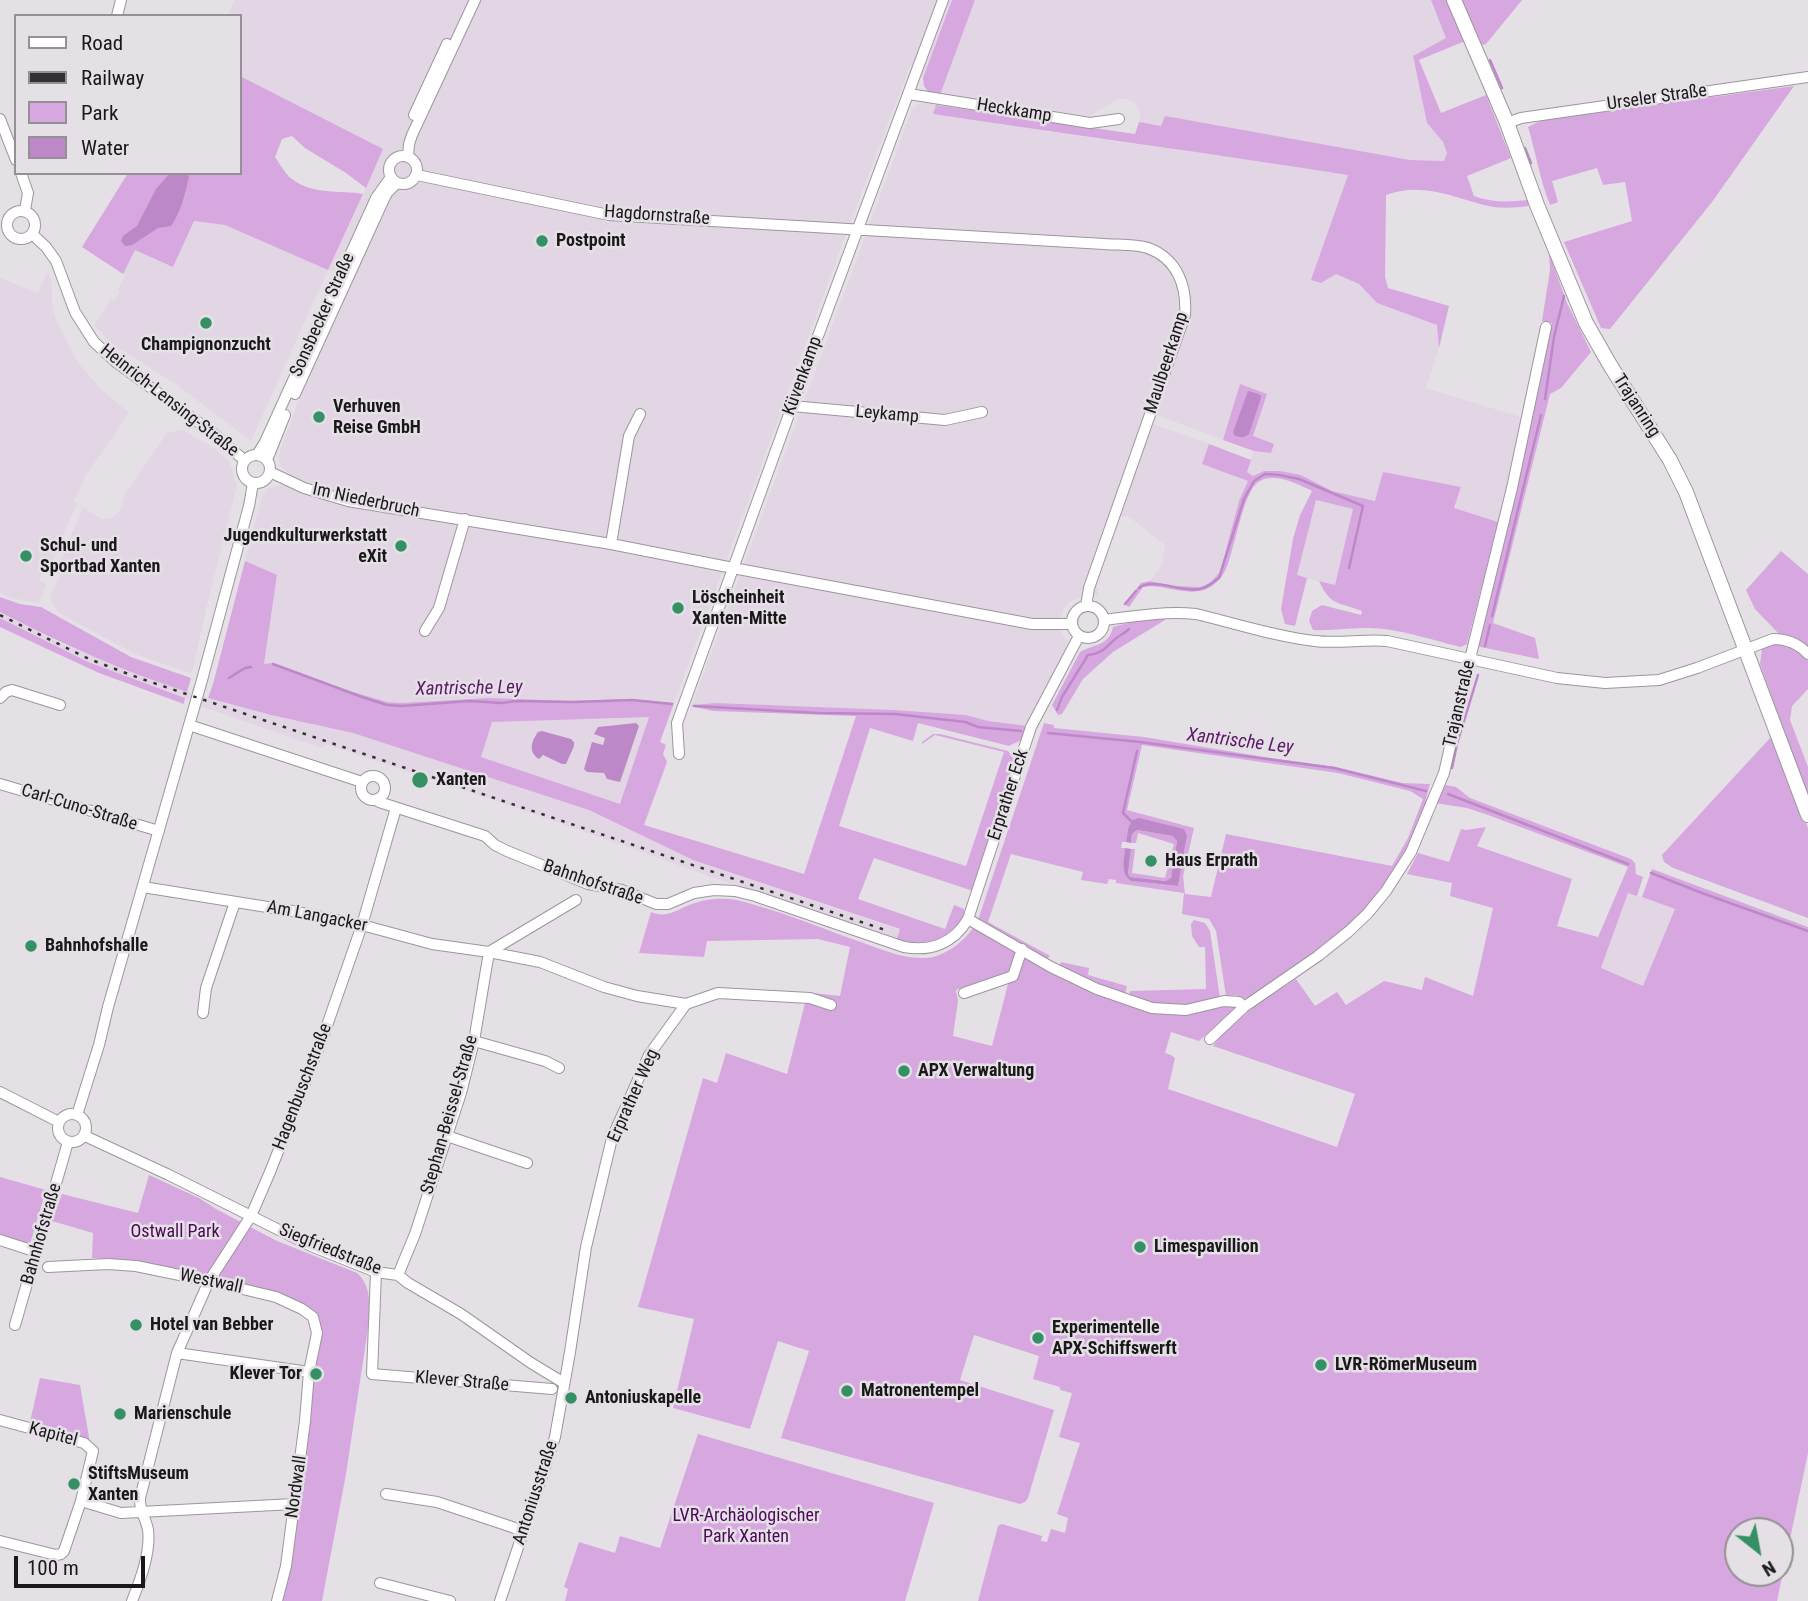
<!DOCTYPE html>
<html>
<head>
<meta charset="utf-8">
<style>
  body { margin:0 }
  #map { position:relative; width:1808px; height:1601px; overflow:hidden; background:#e5e0e6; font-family:"Roboto Condensed",sans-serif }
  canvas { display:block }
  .legend { position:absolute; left:14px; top:14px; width:228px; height:161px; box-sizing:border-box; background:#e5e0e6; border:2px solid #949095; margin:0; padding:9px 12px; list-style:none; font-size:21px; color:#1a181b }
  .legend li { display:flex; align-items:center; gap:14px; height:35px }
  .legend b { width:35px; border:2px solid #949095 }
  .north { position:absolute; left:1724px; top:1517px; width:70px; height:70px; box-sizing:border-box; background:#e5e0e6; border:2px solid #949095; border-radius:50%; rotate:149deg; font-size:19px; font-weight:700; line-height:28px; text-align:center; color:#1a181b }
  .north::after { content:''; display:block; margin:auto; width:24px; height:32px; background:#369066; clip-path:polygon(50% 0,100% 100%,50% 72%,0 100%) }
  .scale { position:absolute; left:14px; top:1556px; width:131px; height:32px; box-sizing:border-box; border:4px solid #1a181b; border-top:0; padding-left:9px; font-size:21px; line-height:24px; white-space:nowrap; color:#1a181b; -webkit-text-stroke:5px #e5e0e6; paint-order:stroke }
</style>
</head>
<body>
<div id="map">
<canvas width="1808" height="1601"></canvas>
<ul class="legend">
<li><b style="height:9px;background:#fff"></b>Road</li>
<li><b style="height:9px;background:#333134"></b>Railway</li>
<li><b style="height:19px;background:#d7a7e0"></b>Park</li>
<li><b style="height:19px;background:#bd88c8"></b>Water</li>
</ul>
<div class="north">N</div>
<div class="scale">100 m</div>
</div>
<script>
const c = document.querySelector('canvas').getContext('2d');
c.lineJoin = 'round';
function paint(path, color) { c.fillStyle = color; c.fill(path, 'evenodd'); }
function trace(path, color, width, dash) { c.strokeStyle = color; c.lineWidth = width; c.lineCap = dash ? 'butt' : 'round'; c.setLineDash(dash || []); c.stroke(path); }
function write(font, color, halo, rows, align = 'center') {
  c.font = font + ' "Roboto Condensed",sans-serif'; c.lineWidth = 5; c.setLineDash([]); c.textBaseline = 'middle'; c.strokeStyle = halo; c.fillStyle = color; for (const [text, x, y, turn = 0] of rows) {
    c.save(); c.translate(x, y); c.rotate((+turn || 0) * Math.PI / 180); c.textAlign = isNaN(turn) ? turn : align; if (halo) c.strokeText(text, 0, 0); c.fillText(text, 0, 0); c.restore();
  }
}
const built = new Path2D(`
  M235 0H952L923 78 910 66 851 221 674 703 631 699 570 701 470 698 401 703 387 702 350 691 273 663 264 664 277 576 245 561 262 496 269 488 282 485 288 473 280 465 278 457 297 404 354 279 328 270 251 441 177 385 111 343 94 325 111 299 114 301 120 292 118 289 125 276 123 274 135 250 193 221 225 225 328 270 383 150 240 76V16H227Z
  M975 0H1431L1447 38 1413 56 1427 123 1443 142 1447 153 1444 161 1410 160 1165 117 1162 126 1139 122 1140 113 1136 104 1128 99H1118L1091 115H1082L940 95Z
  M925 103 936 105 933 114 1134 144 1221 155 1348 175 1312 280 1321 283 1336 274 1359 284 1377 303 1437 325 1439 348 1426 388 1524 418 1498 522 1454 508 1461 488 1383 472 1376 501 1332 491 1301 475 1280 471H1264L1253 476 1247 472 1254 451 1156 415 1153 424 1209 444 1203 464 1248 481 1239 501 1220 572 1209 584 1200 587 1172 586 1150 581 1162 565 1165 545 1128 516 1119 517 1096 580 1099 596 1082 597 1071 601 1064 608 1059 625 1063 636 1069 643 1028 726 988 721 966 715 894 710 716 703 692 705 912 109 918 104Z
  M48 271 52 285V302L55 317 74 355 80 365 100 388 129 413 84 478 74 501 77 503 49 569 44 568 39 580 46 584 39 603 11 598 0 593V278L38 293Z
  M179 430 185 431 215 449 229 461 237 486 209 598 192 672 190 673 135 654 59 613 53 605 50 597 60 574 56 572 83 507 101 519 112 518 120 510 124 496 167 433Z
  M1315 500 1354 509 1335 585 1297 576Z
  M0 612 60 643 149 679 208 698 271 715 353 733 589 810 693 860 900 930 897 938 726 882 508 805 327 745 321 748 206 708 185 698 88 662 48 643 0 618Z
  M649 716 621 804 481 757 492 722Z
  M1628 893 1676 909 1644 986 1601 969Z`);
const green = new Path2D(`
  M952 0H975L940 95 929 93 924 86 923 78Z
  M1431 0H1448L1465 41 1419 60 1441 113 1486 95 1511 158 1467 176 1474 196C1492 203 1509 202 1528 200V206C1513 208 1499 209 1484 205 1450 196 1422 182 1386 195L1385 277 1388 288 1449 306 1439 348 1437 325 1377 303 1359 284 1336 274 1321 283 1311 280 1348 175C1210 153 1071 135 933 114L936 105 1135 134 1139 122 1161 126 1165 116 1410 160 1444 161 1447 153 1443 142 1427 123 1413 56 1446 38Z
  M1459 0H1522L1486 44 1479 46Z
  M240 76 383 149 366 188 346 173 305 148 292 136 282 139 275 157C280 164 285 174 292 179 312 195 340 190 363 194L328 270 225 225 194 221 173 267 135 250 123 274 82 247 128 173H240Z
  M1794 86 1712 202 1610 329 1601 328 1564 242 1632 221 1625 182 1603 185 1597 168 1552 181 1558 202 1550 205C1540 180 1536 153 1528 127L1538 122 1550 119Z
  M1549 253 1567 303 1591 352 1561 388 1550 394 1493 623 1535 638 1539 659 1476 646 1519 477 1552 323 1542 321 1550 270Z
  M1240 384 1267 394 1253 436 1274 444 1271 453 1254 451 1223 440Z
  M1209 444 1251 460 1247 472 1253 476 1264 471H1280L1301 475 1332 491 1375 501 1383 472 1461 487 1454 508 1498 522 1467 644 1461 647C1431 640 1399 628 1368 628 1349 628 1332 631 1313 630L1309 621 1312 611 1322 605 1361 615 1362 611C1339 602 1330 606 1319 581L1335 585 1353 509 1316 500 1297 575 1307 578 1295 626 1285 624 1281 609 1293 539 1300 515 1312 491C1298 484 1271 470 1256 484 1245 494 1237 534 1232 550 1228 565 1225 577 1212 586 1190 600 1165 583 1143 587L1129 607 1124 604 1141 583 1150 581 1172 586 1200 587 1209 584 1220 572 1239 501 1248 481 1202 464Z
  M1781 551 1808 574V648L1794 637 1779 634 1755 609 1746 590Z
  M245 561 277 575 264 664 273 663 350 691 387 702 401 703 488 698 570 701 631 699 674 703 660 742 666 745 663 754 667 762 644 825 804 874 856 716 713 711 691 706 692 705 716 703 894 710 966 715 988 721 1028 726 1023 739 1009 746 918 723 913 741 870 728 839 826 966 866 1004 752 935 735 922 744V742L933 734H940L1008 751 1016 763 973 891 874 858 858 899 945 929 954 905 964 909 966 916 949 936 920 946 896 941 900 929 693 860 589 810 353 733 271 715 208 698 213 684ZM649 717 620 804 481 757 492 722Z
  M0 597 20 604 41 607 131 657 191 678 187 692C123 671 62 644 2 613L0 612Z
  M1165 617V620L1113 652 1083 679 1062 714 1058 715 1052 705 1080 652C1094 644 1109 646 1113 627L1139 620Z
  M0 618 88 662 185 698 184 704 99 673 0 627Z
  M1774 642 1794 647 1808 661V689L1792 706 1790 720 1808 767V797L1760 664 1762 648Z
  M1044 723 1054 725V728L1144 737 1264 757 1336 767 1402 783 1430 784 1426 799 1428 801 1421 822 1394 875 1349 928 1249 1000 1236 995 1226 996 1216 931 1209 919 1182 914 1184 893 1116 883V880L1109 879 1107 884 1081 880 1083 872 1011 854 988 922 1050 956 1046 960 978 920ZM1142 745 1338 773 1410 791 1423 799 1408 838 1392 866 1226 834 1211 897 1185 894 1183 876 1194 828 1127 810ZM1133 820 1187 836 1178 886 1131 881C1121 874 1124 859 1125 848H1121L1122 842H1126L1128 829Z
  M1771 737 1808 828V918L1673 868 1664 862 1662 855Z
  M1446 785 1456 787 1470 798 1631 859 1635 863 1636 874 1643 877 1637 896 1628 893 1601 968 1643 986 1675 909 1642 897 1652 869 1808 927V1453L1777 1601H978L998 1526 1002 1524 1042 1536 1041 1541 1047 1542 1051 1529 1065 1533 1068 1518 1057 1514 1080 1443 1059 1437 1072 1393 1060 1390V1387L1033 1379 1039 1356 974 1335 960 1380 1054 1410 1028 1498 1025 1502 1020 1504 781 1438 809 1351 778 1341 750 1429 673 1408 694 1319 638 1307 703 1078 717 1083 726 1053 787 1074 805 1003 803 992 840 996 850 947 818 939 707 941 704 957 639 953 651 912C669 920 681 906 698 902 711 898 724 898 737 900 777 910 816 926 855 940 879 948 907 962 933 957 951 952 965 940 975 925L1018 951 1011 974C993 981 974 983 956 990L958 1001 953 1036 992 1046 1008 984 1012 978 1017 980 1023 957 1143 1009 1235 1005V1008L1199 1041 1171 1032 1165 1053 1171 1055 1175 1058 1168 1089 1337 1147 1355 1094 1213 1046C1234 1018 1267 998 1296 979L1315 1006 1337 992 1346 1005 1384 981 1422 990 1425 977 1473 996 1493 908 1450 896 1452 883 1407 874 1418 853 1449 862 1461 829 1466 830 1486 827 1477 846 1572 879 1557 926 1598 937 1628 867 1488 815 1467 808 1435 803 1440 789ZM1738 1531H1780V1573H1738Z
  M1137 830 1174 836 1177 841 1171 879 1167 881 1130 877 1128 873 1131 849H1135L1132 873 1165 878 1174 844 1138 833 1136 843H1131L1132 834Z
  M1194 920 1205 923 1210 931 1220 998 1190 1006 1158 1005 1129 996 1130 991 1206 989 1205 947H1199L1192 936 1191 924Z
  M1061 962 1089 968 1088 975 1127 986 1125 995 1058 968Z
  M149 1175 199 1198 216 1209 277 1241 357 1273C370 1285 369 1299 370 1315L346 1474 322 1601H277L317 1333 302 1309 109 1259 92 1258 93 1233 52 1221 62 1194 138 1213Z
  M0 1177 46 1190 30 1244 0 1234Z
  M40 1378 80 1385 90 1443 29 1426Z
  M698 1434 934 1503 905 1601H565L568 1589 564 1587 579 1542 615 1553 620 1536 660 1548Z`);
const water = new Path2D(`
  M170 173H186L189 177C185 194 181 212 171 226L158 228 132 245 125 246 121 241 123 236 137 226 156 189Z
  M1248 391 1259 394 1261 396 1260 401 1249 434C1244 438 1239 438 1234 435L1233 432Z
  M636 723 639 726 620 782 607 779 604 773 587 772 584 769 592 742 603 745 605 738 594 734 598 727Z
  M542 731 571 739 574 742V746L566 764H562L543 755 539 759C528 752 531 742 538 732Z
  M1139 818 1184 829 1187 836 1178 886 1131 881C1120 873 1124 860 1125 848L1131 849 1128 873 1130 877 1166 881 1171 878 1177 841 1173 836 1137 830 1132 834 1131 843 1126 842 1128 829 1132 820Z`);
const stream = new Path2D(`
  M1490 60 1502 88
  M1525 148 1531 163
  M1545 399 1554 337 1564 296
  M1139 588C1154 577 1181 593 1200 589 1208 587 1213 582 1219 578L1244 499 1254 481 1265 474 1279 475 1299 479 1363 506 1349 568
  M1125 604 1136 591
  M1492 616 1541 415
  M1485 646 1490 625
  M273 664 362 697 387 705 402 706 469 701 502 703 516 701 574 702 632 700 672 704
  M229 678 245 668 251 667
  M694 706 818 713 895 714 965 722 978 727 988 728 1021 731
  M1057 710 1062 697 1088 655C1106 653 1107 644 1119 636 1123 634 1126 632 1129 629
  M1048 733 1140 742 1334 768 1426 791
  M1452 768 1457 744 1478 675
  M1448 794 1628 864
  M1132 822 1123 813 1137 751
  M1651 873 1702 893 1808 931`);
const minor = new Path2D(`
  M117 16 121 0
  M909 94 1090 123 1119 119
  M414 115 447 44
  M0 119 16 160
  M1507 123 1521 118 1808 77
  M389 170a14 14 0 1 1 28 0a14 14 0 1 1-28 0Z
  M408 157 409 144 412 135 475 0
  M21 173 28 193 25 210
  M417 175 609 215 1104 244C1118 245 1135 244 1148 248 1178 259 1187 287 1185 315L1089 588 1086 606
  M7 225a14 14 0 1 1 28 0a14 14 0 1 1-28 0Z
  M32 234 46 247 56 261 75 312 94 342 117 363 213 433 244 460
  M295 394 384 199 387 193 397 183
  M792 406 945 420 982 412
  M242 469a14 14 0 1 1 28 0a14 14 0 1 1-28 0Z
  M257 455 265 442 376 198 391 177
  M267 460 285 415
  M270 472 304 488 348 501 611 544 733 568 1032 624H1071
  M611 544 629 436 640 414
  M1072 622a16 16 0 1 1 32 0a16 16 0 1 1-32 0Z
  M1104 620C1135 616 1165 611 1196 614 1234 623 1277 637 1315 641 1339 644 1363 639 1387 641L1557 678 1605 683 1659 680 1697 668 1773 639C1787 639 1798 643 1808 654
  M425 631 439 608 465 519
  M0 698 6 692 12 690 60 705
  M189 725 362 782
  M679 754 677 723 792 406 943 0
  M361 788a12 12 0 1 1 24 0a12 12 0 1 1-24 0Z
  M0 784 159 831
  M377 799 379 802 485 836 495 845 507 851 588 884 622 890 656 904H668L694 893 714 890 735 891 755 896 904 947C931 952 954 943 968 919L1031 727 1079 636
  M143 887 292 911 362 925 432 944 489 952 540 962 604 987 637 996 686 1004
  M968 919 1051 967 1097 989 1152 1008 1186 1010 1224 1001 1239 1002 1244 1007
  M489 952 576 900
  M964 993 1013 976 1022 949
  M203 1013 206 988 235 902
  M1210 1039 1244 1007 1318 956 1348 932 1368 913 1386 891 1411 852 1444 773 1470 659 1512 488 1546 327
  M474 1041 545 1061 559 1068
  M0 1092 59 1122
  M58 1128a14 14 0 1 1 28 0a14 14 0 1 1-28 0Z
  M77 1115 99 1045 108 1007 202 680 249 506 253 483
  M85 1136 169 1175 311 1246 376 1272 398 1275 408 1283 461 1314 531 1363 564 1383
  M447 1136 527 1163
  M0 1240 37 1252
  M48 1267 108 1264 136 1266 209 1281 276 1297 302 1309 313 1317 317 1333 309 1372 305 1421 286 1566 277 1601
  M376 1272 372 1374 552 1389
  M398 1275 415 1234 461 1093 474 1041 489 952
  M15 1325 68 1142
  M177 1353 309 1372
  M0 1420 84 1443 93 1451 81 1501 64 1551 61 1554 56 1555 0 1541
  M386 1494 437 1502 512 1527 523 1532
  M81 1501 121 1513 294 1504
  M380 1583 450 1601
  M132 1601C140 1581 151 1552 148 1530 146 1518 139 1511 140 1498L177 1353 209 1281 251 1216 270 1172 323 1037 362 925 396 808
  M500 1601 555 1437 570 1352 586 1247 612 1138 649 1055 686 1004 718 993 810 998 831 1005`);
const major = new Path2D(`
  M1454 0 1507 123 1537 205 1586 323 1610 365 1670 460 1686 492 1808 815`);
const rail = new Path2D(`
  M0 615 89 659 139 678 888 931`);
const markers = [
  [542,241,7,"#369066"],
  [206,323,7,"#369066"],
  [319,417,7,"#369066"],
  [401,546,7,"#369066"],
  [26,556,7,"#369066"],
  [678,608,7,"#369066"],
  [420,780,9,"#369066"],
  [1151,861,7,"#369066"],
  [31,946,7,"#369066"],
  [904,1071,7,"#369066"],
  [1140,1247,7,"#369066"],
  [136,1325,7,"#369066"],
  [1038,1338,7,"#369066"],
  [1321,1365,7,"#369066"],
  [316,1374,7,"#369066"],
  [847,1391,7,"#369066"],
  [571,1398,7,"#369066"],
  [120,1414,7,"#369066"],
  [74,1484,7,"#369066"]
];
const streetNames = [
  ["Urseler Straße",1657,98,-8],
  ["Heckkamp",1014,111,9],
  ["Hagdornstraße",657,216,4],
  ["Sonsbecker Straße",323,315,-66],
  ["Maulbeerkamp",1167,363,-72],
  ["Küvenkamp",803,376,-70],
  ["Heinrich-Lensing-Straße",169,401,38],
  ["Trajanring",1636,406,57],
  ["Leykamp",887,415,5],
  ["Im Niederbruch",366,501,12],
  ["Trajanstraße",1460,704,-77],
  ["Erprather Eck",1009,795,-72],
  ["Carl-Cuno-Straße",79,808,17],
  ["Bahnhofstraße",593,883,19],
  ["Am Langacker",317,917,11],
  ["Hagenbuschstraße",303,1087,-69],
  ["Erprather Weg",634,1096,-66],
  ["Stephan-Beissel-Straße",450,1115,-74],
  ["Bahnhofstraße",42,1234,-74],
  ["Siegfriedstraße",330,1250,22],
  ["Westwall",211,1282,12],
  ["Klever Straße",462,1382,5],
  ["Kapitel",53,1435,15],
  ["Nordwall",297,1487,-82],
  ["Antoniusstraße",536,1493,-72]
];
const poiNames = [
  ["Postpoint",556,241],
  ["Champignonzucht",206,345,"center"],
  ["Verhuven",333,407],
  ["Reise GmbH",333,428],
  ["Jugendkulturwerkstatt",387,536,"right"],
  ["eXit",387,557,"right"],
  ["Schul- und",40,546],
  ["Sportbad Xanten",40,567],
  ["Löscheinheit",692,598],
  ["Xanten-Mitte",692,619],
  ["Xanten",436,780],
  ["Haus Erprath",1165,861],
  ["Bahnhofshalle",45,946],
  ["APX Verwaltung",918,1071],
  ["Limespavillion",1154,1247],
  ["Hotel van Bebber",150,1325],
  ["Experimentelle",1052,1328],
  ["APX-Schiffswerft",1052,1349],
  ["LVR-RömerMuseum",1335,1365],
  ["Klever Tor",302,1374,"right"],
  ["Matronentempel",861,1391],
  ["Antoniuskapelle",585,1398],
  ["Marienschule",134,1414],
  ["StiftsMuseum",88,1474],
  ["Xanten",88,1495]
];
const parkNames = [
  ["Ostwall Park",175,1232],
  ["LVR-Archäologischer",746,1516],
  ["Park Xanten",746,1537]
];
const waterNames = [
  ["Xantrische Ley",469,689,-1],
  ["Xantrische Ley",1240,742,7]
];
paint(built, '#e2d6e4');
paint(green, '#d7a7e0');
paint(water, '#bd88c8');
trace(stream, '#bd88c8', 2.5);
trace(minor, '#9b969c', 12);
trace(major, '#9b969c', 16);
trace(minor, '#fff', 10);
trace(major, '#fff', 14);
trace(rail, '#333134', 2.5, [3.5, 7]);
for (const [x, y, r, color] of markers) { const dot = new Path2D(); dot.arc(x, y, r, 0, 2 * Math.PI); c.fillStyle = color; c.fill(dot); trace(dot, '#e5e0e6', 2.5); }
write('18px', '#1a181b', '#e5e0e6', streetNames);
write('bold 18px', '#1a181b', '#e5e0e6', poiNames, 'left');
write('18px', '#4c0758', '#e5e0e6', parkNames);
write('italic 19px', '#5b1a67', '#e5e0e6', waterNames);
</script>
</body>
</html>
